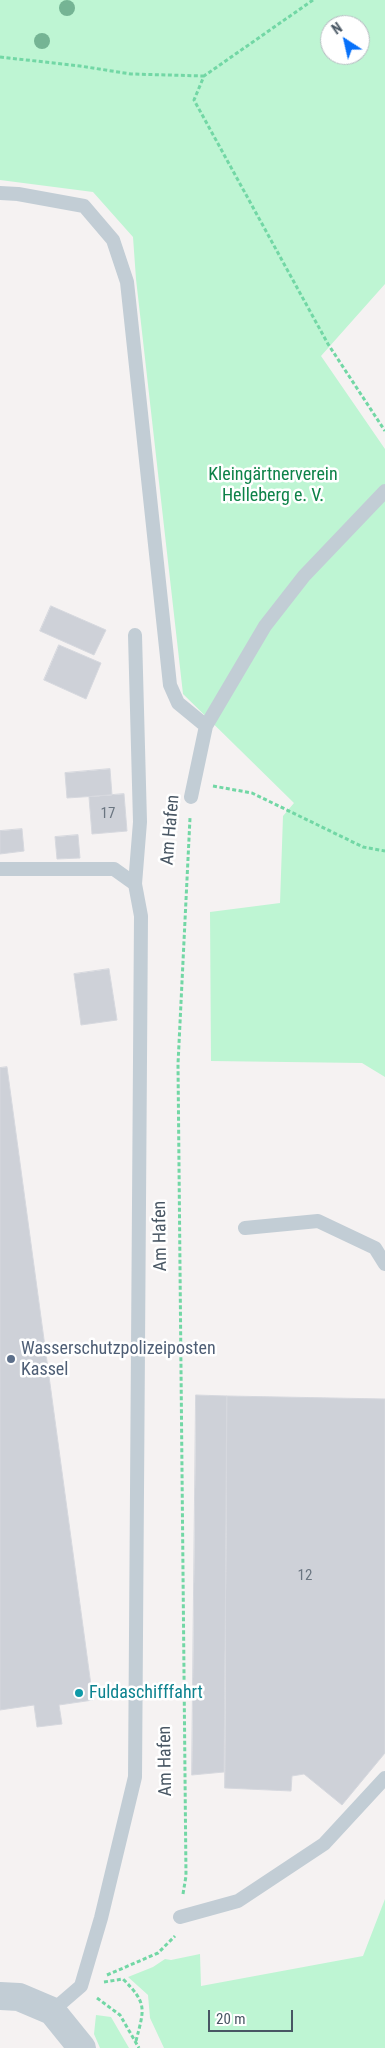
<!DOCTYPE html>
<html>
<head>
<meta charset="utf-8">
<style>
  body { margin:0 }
  #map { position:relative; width:385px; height:2048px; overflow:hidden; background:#f5f2f2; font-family:"Roboto Condensed",sans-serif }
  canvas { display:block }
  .north { position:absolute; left:320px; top:15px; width:50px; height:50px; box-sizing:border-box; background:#fff; border:1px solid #b6bbc1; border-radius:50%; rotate:325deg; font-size:14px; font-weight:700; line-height:20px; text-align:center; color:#485663 }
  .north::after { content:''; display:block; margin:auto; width:18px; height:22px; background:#0771fa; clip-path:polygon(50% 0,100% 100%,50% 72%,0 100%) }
  .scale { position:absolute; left:208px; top:2010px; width:85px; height:22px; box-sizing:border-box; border:2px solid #485663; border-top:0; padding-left:6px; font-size:15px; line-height:18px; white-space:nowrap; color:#485663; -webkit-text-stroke:4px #fff; paint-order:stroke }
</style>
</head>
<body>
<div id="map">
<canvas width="385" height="2048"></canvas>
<div class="north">N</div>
<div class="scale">20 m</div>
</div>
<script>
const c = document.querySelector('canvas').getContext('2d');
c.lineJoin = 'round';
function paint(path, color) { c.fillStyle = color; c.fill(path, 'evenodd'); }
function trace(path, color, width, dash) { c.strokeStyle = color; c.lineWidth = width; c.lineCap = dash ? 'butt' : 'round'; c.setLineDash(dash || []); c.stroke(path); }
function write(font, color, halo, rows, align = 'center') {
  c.font = font + ' "Roboto Condensed",sans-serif'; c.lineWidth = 5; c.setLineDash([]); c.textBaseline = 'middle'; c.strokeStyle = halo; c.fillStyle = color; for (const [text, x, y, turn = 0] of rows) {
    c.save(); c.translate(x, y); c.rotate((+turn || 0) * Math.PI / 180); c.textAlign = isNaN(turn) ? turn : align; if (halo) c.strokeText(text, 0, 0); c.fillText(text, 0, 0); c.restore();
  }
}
const green = new Path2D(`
  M0 0H385V284L321 356 385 449V1077L362 1063 211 1061 210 912 280 903 283 816 294 803 183 694 136 279 133 237 93 192 0 180ZM330 25H360V55H330Z
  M385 1899V2048H164L150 2018 148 1995 128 1977 153 1967 165 1959 171 1960 200 1954 201 1986 363 1956Z
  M96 2015 111 2017 129 2048H100L94 2034Z`);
const building = new Path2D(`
  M51 606 106 630 94 655 40 631Z
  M59 645 101 663 86 699 44 680Z
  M110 769 112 795 67 798 65 773Z
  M124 794 127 831 92 834 89 797Z
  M22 829 24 851 0 854V831Z
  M78 835 80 858 57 859 55 837Z
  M109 969 117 1020 81 1025 74 974Z
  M7 1067 93 1700 59 1705 62 1724 37 1727 34 1705 0 1710V1068Z
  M196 1395 227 1396 224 1772 192 1775Z
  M227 1396 385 1399V1753L342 1805 304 1774 292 1776 291 1791 225 1788Z`);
const path = new Path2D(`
  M313 0 204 76 194 100 328 344 385 431
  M0 57 80 66 131 74 204 76
  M213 786 252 793 363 847 385 851
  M183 1894 186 1876 178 1064 190 818
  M107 1975 158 1953 175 1936
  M104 1982 123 1979C148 2004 144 2009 136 2041
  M97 1998 120 2015 139 2048`);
const lane = new Path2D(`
  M0 193 18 194 84 206 113 240 127 282 170 685 178 703 206 726
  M135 635 140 822 135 884
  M191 797 206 726 265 626 304 576 385 491
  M0 869H114L135 884 141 916 135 1777 101 1918 81 1986 52 2011
  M245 1228 318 1221 375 1248 385 1264
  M180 1917 238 1901 324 1844 385 1778`);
const street = new Path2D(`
  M0 1996 19 1997 52 2011 82 2048`);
const trees = [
  [67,8],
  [42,41]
];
const markers = [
  [11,1359,5,"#5c6f8a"],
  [79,1693,5,"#0f9aa8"]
];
const numberNames = [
  ["17",108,814],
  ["12",305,1576]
];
const parkNames = [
  ["Kleingärtnerverein",273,475],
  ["Helleberg e. V.",273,496]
];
const streetNames = [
  ["Am Hafen",171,830,-85],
  ["Am Hafen",161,1236,-91],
  ["Am Hafen",166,1761,-91]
];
const serviceNames = [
  ["Wasserschutzpolizeiposten",21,1349],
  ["Kassel",21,1370]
];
const cultureNames = [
  ["Fuldaschifffahrt",89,1693]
];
paint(green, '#bef5d3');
paint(building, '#ced1d8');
trace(building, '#d6d8de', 1);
trace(path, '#72d7a5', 3, [4, 2.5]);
trace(lane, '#c2cdd5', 14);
trace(street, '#c2cdd5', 28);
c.fillStyle = '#75b494';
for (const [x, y] of trees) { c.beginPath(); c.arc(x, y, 8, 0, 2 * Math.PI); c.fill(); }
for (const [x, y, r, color] of markers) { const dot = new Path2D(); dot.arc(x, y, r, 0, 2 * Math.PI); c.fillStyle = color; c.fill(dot); trace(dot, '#fff', 2); }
write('15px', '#6a7580', null, numberNames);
write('18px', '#0d8248', '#fff', parkNames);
write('18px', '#485663', '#fff', streetNames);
write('18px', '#4e5e75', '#fff', serviceNames, 'left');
write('18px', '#0d838f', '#fff', cultureNames, 'left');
</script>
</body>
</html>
